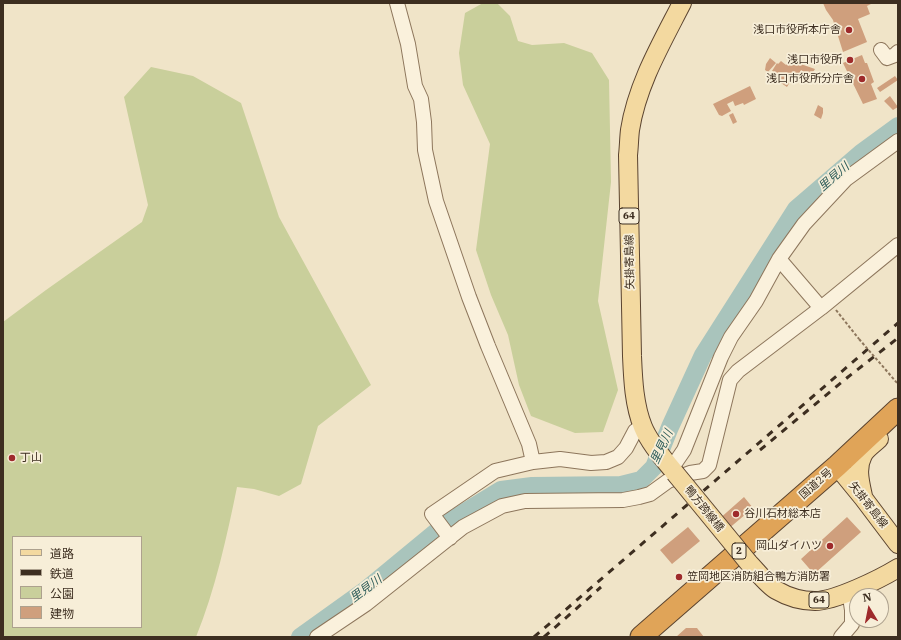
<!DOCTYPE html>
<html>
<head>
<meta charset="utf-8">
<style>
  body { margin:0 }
  #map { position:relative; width:901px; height:640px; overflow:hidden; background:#f0e4c8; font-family:"IBM Plex Serif","Noto Sans JP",serif }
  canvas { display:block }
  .frame { position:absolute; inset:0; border:4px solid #3d2e20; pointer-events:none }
  .legend { position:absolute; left:12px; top:536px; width:130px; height:92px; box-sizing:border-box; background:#f7eed8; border:1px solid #ada18e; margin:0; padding:5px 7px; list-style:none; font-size:12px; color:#3d2e20 }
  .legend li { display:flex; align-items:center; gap:8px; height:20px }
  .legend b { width:20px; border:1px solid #ada18e }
  .north { position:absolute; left:849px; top:588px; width:40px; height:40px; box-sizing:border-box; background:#f7eed8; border:1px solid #ada18e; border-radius:50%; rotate:350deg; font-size:11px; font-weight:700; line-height:16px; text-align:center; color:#3d2e20 }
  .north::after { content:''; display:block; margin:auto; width:14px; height:18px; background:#9e2a2b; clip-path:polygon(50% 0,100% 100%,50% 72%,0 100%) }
</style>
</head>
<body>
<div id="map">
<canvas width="901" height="640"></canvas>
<div class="frame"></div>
<ul class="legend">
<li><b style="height:5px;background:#f3d9a0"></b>道路</li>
<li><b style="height:5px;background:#3d2e20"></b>鉄道</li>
<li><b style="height:11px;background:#c9cf9b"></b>公園</li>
<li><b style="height:11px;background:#cf9f7d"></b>建物</li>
</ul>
<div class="north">N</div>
</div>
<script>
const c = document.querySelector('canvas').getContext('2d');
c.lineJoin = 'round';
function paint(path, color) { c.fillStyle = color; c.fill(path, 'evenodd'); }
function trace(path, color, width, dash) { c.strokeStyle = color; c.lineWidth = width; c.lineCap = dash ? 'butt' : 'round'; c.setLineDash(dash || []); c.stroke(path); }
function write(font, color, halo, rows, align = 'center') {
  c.font = font + ' "IBM Plex Serif","Noto Sans JP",serif'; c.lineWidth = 3.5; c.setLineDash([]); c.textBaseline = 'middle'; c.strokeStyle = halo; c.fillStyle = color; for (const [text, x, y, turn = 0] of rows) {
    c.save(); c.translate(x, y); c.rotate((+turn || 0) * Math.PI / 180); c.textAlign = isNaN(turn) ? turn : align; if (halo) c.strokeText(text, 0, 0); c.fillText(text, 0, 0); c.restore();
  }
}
const green = new Path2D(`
  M483 3H497L510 16 518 41 532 45 564 43 592 53 609 80 611 182 598 301 618 390 603 432 575 433 531 416 519 385 508 335 491 295 476 250 490 144 463 85 459 53 465 13Z
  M151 67 193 76 241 103 279 217 371 385 318 426 301 484 279 496 254 489 237 487C227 536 215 591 196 637H3V322L46 290 142 222 148 205 124 97ZM13 537H141V627H13Z`);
const river = new Path2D(`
  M300 637 367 589 447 523 501 490 532 486 621 485 641 480 654 467 670 427 703 355 796 209 861 153 898 126`);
const building = new Path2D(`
  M823 3H873L867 6 870 14 858 19 867 42 843 52 833 20 826 10Z
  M862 55 865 63H867L874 82 871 84 877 99 863 104 843 63Z
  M770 58 776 63 768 72 765 70 766 64Z
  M789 59 795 63V62L815 69 810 77 801 70 796 80 793 77 787 87 772 77 775 73 772 71 777 63 778 64 781 61 786 65Z
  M895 76 898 80 880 92 877 88Z
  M750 86 756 99 744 105 743 103 735 106 733 101 727 104 731 111 722 116 719 115 713 104Z
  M890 96 898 107 893 110 884 101Z
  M818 105 823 108V113L821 119 814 115Z
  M733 113 737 122 733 124 729 115Z
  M744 497 753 508 727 530 718 520Z
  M847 517 861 532 814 574 801 559Z
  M688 527 700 541 672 564 660 550Z
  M686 628H697L704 637H676Z`);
const path = new Path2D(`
  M836 310 859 339`);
const minor = new Path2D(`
  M397 3 408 44 415 86 421 99 424 122 425 150 436 201 469 297 488 346 529 444 533 462
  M881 50 887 58 895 55 898 52
  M779 259 821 308
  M671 469 684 450 721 357 731 337 756 301 779 259 804 224 846 179 898 141
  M450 538 432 514 495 471 533 462 560 459 591 463 606 462 618 457 626 448 635 431 643 426
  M317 637 366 604 463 527 502 506 525 501 623 500 639 497 650 494 668 481 690 473 703 471 709 465 730 380 738 371 821 308 898 245
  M841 637 852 624V610L849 591`);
const major = new Path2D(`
  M837 466 864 499 898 544
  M675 473C664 459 650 444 643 427 634 405 633 379 632 356L628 155C629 147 629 138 630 130 637 85 661 44 682 3
  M863 496C860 482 856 468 863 455 866 449 874 444 879 439
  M748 562C756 570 767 585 776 590 788 597 802 601 815 601 835 601 880 579 898 568`);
const highway = new Path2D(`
  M641 637 837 466 898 409`);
const rail = new Path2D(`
  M760 450 848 377 898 338
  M534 637 898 323
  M544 637 601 587`);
const pathBridge = new Path2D(`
  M859 339 898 384`);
const majorBridge = new Path2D(`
  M675 473 748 562`);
const markers = [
  [849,30,4,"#9e2a2b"],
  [850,60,4,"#9e2a2b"],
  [862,79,4,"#9e2a2b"],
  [12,458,4,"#9e2a2b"],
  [736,514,4,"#9e2a2b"],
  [830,546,4,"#9e2a2b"],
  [679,577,4,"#9e2a2b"]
];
const shields = [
  [629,216,20],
  [739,551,14],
  [819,600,20]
];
const shieldNames = [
  ["64",629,216],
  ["2",739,551],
  ["64",819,600]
];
const poiNames = [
  ["浅口市役所本庁舎",841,30],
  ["浅口市役所",842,60],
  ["浅口市役所分庁舎",854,79],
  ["丁山",20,458,"left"],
  ["谷川石材総本店",744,514,"left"],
  ["岡山ダイハツ",822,546],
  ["笠岡地区消防組合鴨方消防署",687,577,"left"]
];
const streetNames = [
  ["矢掛寄島線",630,262,-91],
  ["国道2号",816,484,-41],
  ["矢掛寄島線",868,505,52],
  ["鴨方跨線橋",704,509,51]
];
const waterNames = [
  ["里見川",834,177,-41],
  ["里見川",662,447,-65],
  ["里見川",366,589,-37]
];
paint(green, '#c9cf9b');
trace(river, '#a9c4bc', 18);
paint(building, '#cf9f7d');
trace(minor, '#8d765c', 16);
trace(major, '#5b4430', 20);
trace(highway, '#5b4430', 23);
trace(path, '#8d765c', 2, [3, 2]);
trace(minor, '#faf1dc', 14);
trace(major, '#f3d9a0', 18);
trace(highway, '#e0a458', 21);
trace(rail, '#3d2e20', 3, [7, 7]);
trace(majorBridge, '#5b4430', 20, []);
trace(pathBridge, '#8d765c', 2, [3, 2]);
trace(majorBridge, '#f3d9a0', 18);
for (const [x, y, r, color] of markers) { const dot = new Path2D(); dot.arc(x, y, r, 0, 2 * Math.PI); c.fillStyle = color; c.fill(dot); trace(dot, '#f7eed8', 1.5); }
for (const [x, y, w] of shields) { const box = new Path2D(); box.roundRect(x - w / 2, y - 8, w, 16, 3); c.fillStyle = '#f7eed8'; c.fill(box); trace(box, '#3d2e20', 1); }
write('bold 10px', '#3d2e20', null, shieldNames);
write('11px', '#3d2e20', '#f7eed8', poiNames, 'right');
write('11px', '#3d2e20', '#f7eed8', streetNames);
write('italic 12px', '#2f5d5a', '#f7eed8', waterNames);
</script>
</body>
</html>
